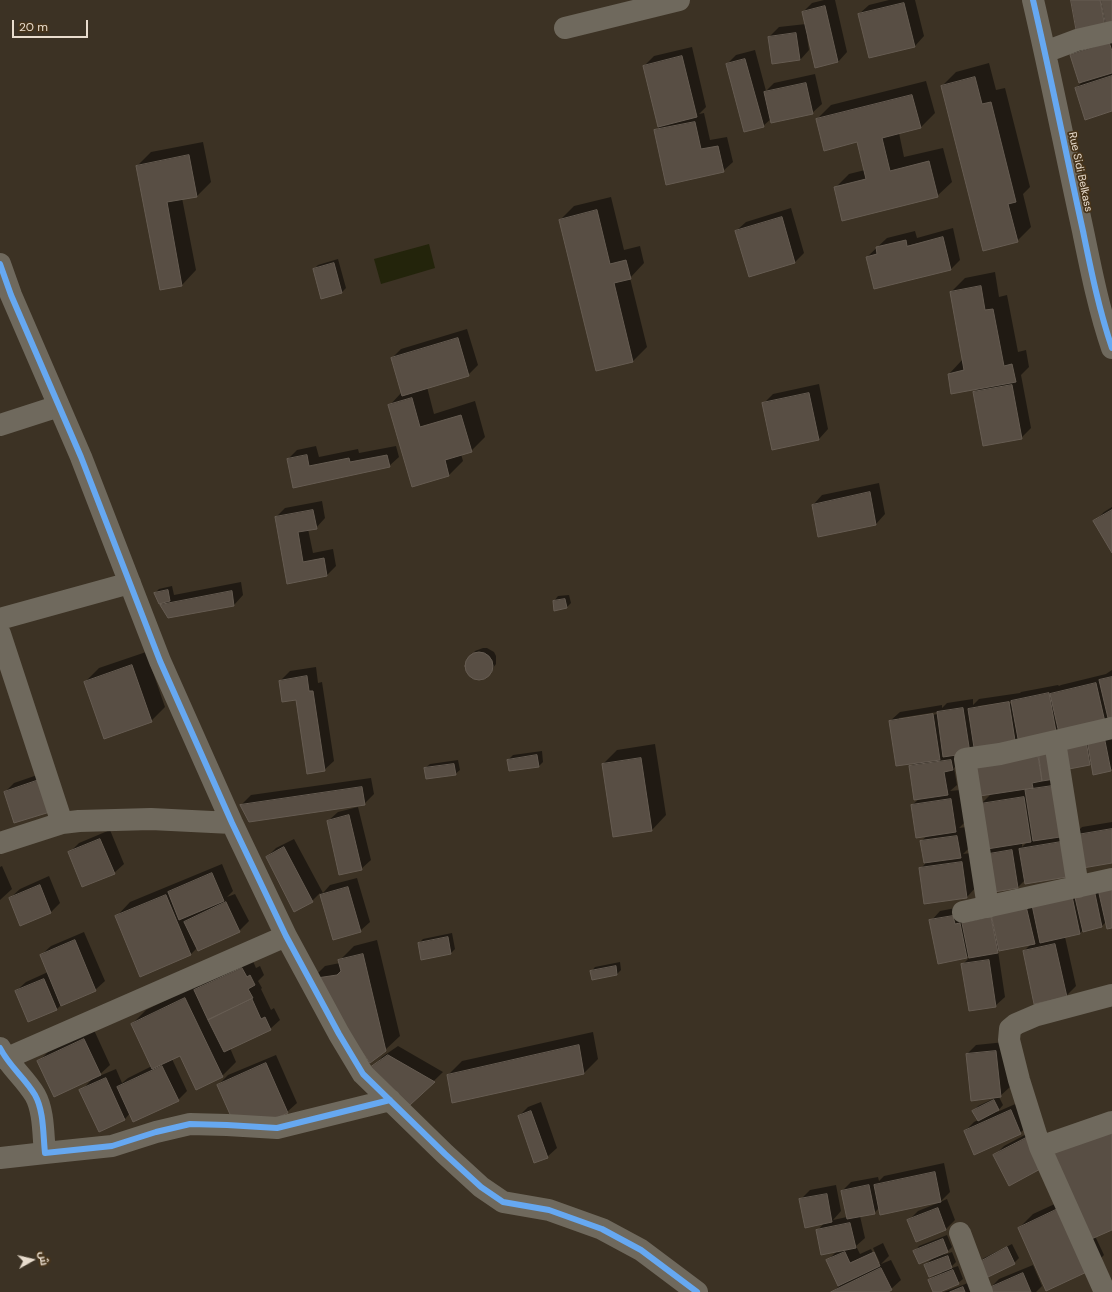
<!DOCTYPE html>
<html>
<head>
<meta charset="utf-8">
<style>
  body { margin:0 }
  #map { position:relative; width:1112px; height:1292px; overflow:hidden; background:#3c3224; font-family:"DM Sans",Cairo,sans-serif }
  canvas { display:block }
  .north { position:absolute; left:12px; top:1240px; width:40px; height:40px; -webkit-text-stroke:3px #463319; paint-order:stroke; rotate:82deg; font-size:11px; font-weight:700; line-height:16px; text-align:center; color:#e8dccd }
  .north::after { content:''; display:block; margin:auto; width:14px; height:18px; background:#e8dccd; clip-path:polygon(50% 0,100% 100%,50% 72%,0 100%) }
  .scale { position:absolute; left:12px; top:20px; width:76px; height:18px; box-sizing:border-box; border:2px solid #e8dccd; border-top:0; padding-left:5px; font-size:12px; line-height:14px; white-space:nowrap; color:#e8dccd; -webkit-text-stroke:3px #463319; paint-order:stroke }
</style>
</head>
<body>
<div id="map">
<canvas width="1112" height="1292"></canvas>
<div class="north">ش</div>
<div class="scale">20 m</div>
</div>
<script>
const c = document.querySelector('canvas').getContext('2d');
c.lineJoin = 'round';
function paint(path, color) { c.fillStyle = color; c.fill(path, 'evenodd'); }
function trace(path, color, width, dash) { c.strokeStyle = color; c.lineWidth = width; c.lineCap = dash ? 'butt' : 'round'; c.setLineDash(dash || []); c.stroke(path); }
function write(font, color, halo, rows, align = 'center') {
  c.font = font + ' "DM Sans",sans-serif'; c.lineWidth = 3.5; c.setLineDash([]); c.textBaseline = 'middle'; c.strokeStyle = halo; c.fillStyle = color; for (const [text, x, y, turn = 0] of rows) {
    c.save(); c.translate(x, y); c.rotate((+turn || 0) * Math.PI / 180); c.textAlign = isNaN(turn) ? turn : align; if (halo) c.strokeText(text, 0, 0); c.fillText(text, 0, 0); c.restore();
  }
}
const water = new Path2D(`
  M429 244 435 268 381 284 374 259Z`);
const shadow = new Path2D(`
  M824 0H835L847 52 838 62 809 37H807L809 50 800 60 769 37 779 27 806 24 803 12 812 3Z
  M889 0H915L924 36 915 46 859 14 869 5Z
  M1072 0H1112L1105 27Z
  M1112 35V110L1076 88 1083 81 1071 55 1080 46Z
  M692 47 706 107 699 114 704 113 710 140 727 137 733 162 723 171 655 131 659 127 644 66 654 56Z
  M755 50 766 91 774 83 815 74 822 104 812 113 771 119 763 126 727 64 736 55Z
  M989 63 996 90 1005 88 1030 187 1023 194 1031 227 1017 241 942 86 956 72Z
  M926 81 935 113 920 128 899 133 904 157 943 148 952 182 937 196 835 188 849 174 865 170 858 141 817 119 831 105Z
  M203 142 211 182 197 196 182 198 196 270 182 285 161 289 137 166 151 152Z
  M611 197 624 250 640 246 644 263 630 278 647 347 633 361 597 370 560 220 574 206Z
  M791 208 804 253 795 262 750 276 736 231 746 222Z
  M953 228 960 260 951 269 875 288 867 257 887 238 915 231 917 238Z
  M338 259 346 288 342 292 314 269 318 265Z
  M995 272 999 297 1007 295 1018 352 1026 350 1029 367 1021 375 1031 428 1021 438 974 392 979 388 949 374 963 359 951 292 965 278Z
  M467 329 478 365 468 375 427 387 434 414 475 401 485 437 471 451 461 454 463 461 449 475 413 486 389 406 402 392 392 358 401 349Z
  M819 384 828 429 819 439 773 449 763 404 773 394Z
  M316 446 319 457 358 449 359 453 396 446 399 457 389 466 294 487 288 459 297 450Z
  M879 483 885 514 876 524 819 536 813 505 822 495Z
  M322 501 325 518 316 528 308 529 313 553 333 549 336 566 327 575 288 583 276 517 285 508Z
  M1112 507V551L1095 521 1104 512Z
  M241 582 243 595 234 605 168 617 161 605 165 601 155 593 159 589 172 586 174 595Z
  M569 595 571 603 566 608 554 601 558 596Z
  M483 648H487L494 652 496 656V664L486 677 478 679 470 675 466 667V663L475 651Z
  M146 652 165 707 151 721 85 682 99 668Z
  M316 667 318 683 322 682 334 761 324 770 297 699 280 681 290 671Z
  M1112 670V716L1104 722 1046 741 1077 832 1082 827 1112 822V862L1025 880 1018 887 989 892 984 855 992 847 981 804 992 793 962 760 954 768 957 785 950 791 960 790 965 822 959 828 967 827 970 847 963 854 971 853 976 887 967 897 925 903 920 869 925 864 921 841 927 836 912 805 919 799 910 767 915 762 890 721 900 712 942 705V708L947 703 973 699V705L979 699 1020 693 1021 692 1058 685 1059 686 1061 685 1106 674ZM1014 701V703L978 708V706ZM937 712 938 714 899 720V718ZM1028 841 1022 847V842Z
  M1112 735V769L1110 770 1092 762 1089 764 1066 745Z
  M655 744 666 815 652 830 603 764 617 750Z
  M542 751 543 762 539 766 508 760 513 755Z
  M458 760 460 770 455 774 425 768 430 764Z
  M49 771 15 822 5 792 14 783Z
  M371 778 374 794 364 804 250 821 241 805 251 795Z
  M358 807 371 860 361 869 328 821 338 812Z
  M110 830 124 864 114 873 70 852 79 843Z
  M294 839 323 893 330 885 357 878 370 922 360 931 333 939 320 893 312 901 267 857 276 848Z
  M222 864 233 891 227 897 235 894 249 921 239 931 197 948 191 954 116 917 130 902Z
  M2 866 12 889 0 900V867Z
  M49 876 60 903 51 912 21 924 10 898 20 889Z
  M1103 880 1112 927 1106 922 1102 926 1083 930 1080 933 1065 937 1076 986 1066 996 1024 951 1031 944 1000 949 998 951 1005 997 995 1006 963 964 970 957 969 954 967 957 931 921 940 911Z
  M84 932 105 981 95 990 61 1005 57 1009 29 1021 16 991 26 982 48 972 41 955 51 946Z
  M452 933 455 949 451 953 419 943 423 939Z
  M377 940 400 1036 385 1050 311 980 325 966 340 963V960L354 946Z
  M252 959 256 968 260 966 264 975 258 981 262 988 261 989 271 1010 274 1008 280 1020 270 1029 230 1048 236 1062 222 1076 181 1055 172 1059 187 1091 178 1100 130 1113 125 1119 99 1130 81 1091 93 1078 38 1062 48 1052 94 1030 110 1065 97 1077 116 1069 122 1083 128 1078 152 1066 132 1024 146 1010 199 984 200 986 205 981Z
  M620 962 621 970 617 974 591 972 595 967Z
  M593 1032 598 1059 584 1073 448 1075 462 1061Z
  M1005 1042 1010 1087 999 1097 1003 1105 997 1112 1020 1102 1030 1124 1020 1133 965 1131 974 1122 978 1120 974 1111 978 1106 997 1097 967 1054 976 1045Z
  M398 1046 443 1072 410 1104 373 1067 382 1057Z
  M276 1055 297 1103 287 1112 218 1085 228 1075Z
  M541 1102 557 1148 547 1157 519 1116 528 1107Z
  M1038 1128 1053 1157 994 1156 1004 1146Z
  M944 1163 950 1192 940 1202 947 1199 955 1220 946 1229 909 1220 918 1211 938 1203V1202L880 1207 874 1213 860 1216 865 1238 856 1246 860 1254 871 1249 878 1263H880L873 1248 883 1243 889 1256 881 1264 891 1260 901 1280 891 1289 885 1292H833L842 1283 828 1260 837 1251 817 1231 825 1222 800 1200 810 1190 836 1185 841 1211 833 1220 847 1217 842 1191 851 1182 878 1177 879 1181 884 1176Z
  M1072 1196 1112 1229 1095 1236 1104 1255 1090 1269 1019 1228 1033 1214Z
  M947 1235 952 1247 944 1255 952 1252 956 1262 949 1269 958 1266 963 1279 958 1283 937 1292H934L929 1280 934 1276 942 1273 941 1271 925 1265 933 1258 915 1251 919 1246Z
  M1012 1244 1019 1258 1014 1263 987 1277 979 1263 984 1258Z
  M1033 1265 1042 1286 1036 1292H992L990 1288 999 1279Z
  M968 1283 971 1292H944Z`);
const building = new Path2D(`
  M1071 0H1100L1105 27 1077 33Z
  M1101 0H1112V23L1106 24Z
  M904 3 915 47 869 58 858 14Z
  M825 6 838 62 815 68 802 12Z
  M796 33 800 60 772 64 768 37Z
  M1109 42 1112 51V73L1079 83 1070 55Z
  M682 56 697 117 658 127 643 66Z
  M745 59 764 127 744 132 726 64Z
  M1112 76V111L1085 120 1075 88Z
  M975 77 982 104 991 102 1016 202 1008 204 1018 242 983 251 941 86Z
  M806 83 813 114 771 123 764 92Z
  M912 95 921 128 882 138 890 171 929 161 938 197 842 221 834 187 866 179 857 142 824 151 816 119Z
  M695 122 701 149 718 146 724 172 666 185 654 130Z
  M189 155 197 197 167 202 182 286 160 290 136 166Z
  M597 210 610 264 626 260 631 279 614 283 633 362 596 371 559 220Z
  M782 217 795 263 749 277 735 231Z
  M943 237 951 270 874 289 866 257 877 254 876 247 906 240 907 246Z
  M334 263 342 293 321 299 313 269Z
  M981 286 985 310 993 309 1004 366 1012 364 1016 382 951 394 948 374 964 370 950 292Z
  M458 338 469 376 402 396 391 358Z
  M1012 385 1022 439 983 446 973 392Z
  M809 393 819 440 772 450 762 403Z
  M412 398 420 427 461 415 472 452 445 460 449 476 412 487 388 405Z
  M307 455 309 466 349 458 350 462 387 455 390 467 293 488 287 459Z
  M870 492 876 525 818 537 812 505Z
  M313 510 317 529 298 532 303 562 324 558 327 576 287 584 275 517Z
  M1112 510V553L1093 521Z
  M168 590 170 601 159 604 154 593Z
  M232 591 234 606 168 618 160 605Z
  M565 599 567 608 554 611 553 601Z
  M465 666a14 14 0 1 1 28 0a14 14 0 1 1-28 0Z
  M132 665 152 722 104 739 84 682Z
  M307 676 309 691H313L325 771 307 774 296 700 282 702 279 681Z
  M1112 677V717L1108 718 1099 680Z
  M1096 683 1105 722 1059 733 1050 694Z
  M1049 693 1057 737 1019 744 1011 701Z
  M1009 702 1016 747 975 754 968 709Z
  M963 708 970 753 943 757 937 712Z
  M933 714 940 760 896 766 889 721Z
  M1104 736 1111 771 1093 775 1087 739Z
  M1086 741 1090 765 1069 769 1065 745Z
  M1050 748 1055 779 1042 781 1038 750Z
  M1037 750 1042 781 1032 783 1033 788 973 797 968 761Z
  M537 755 539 767 509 771 507 760Z
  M641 758 652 831 613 837 602 764Z
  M951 760 953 770 944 772 948 795 914 800 909 766Z
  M454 764 456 775 426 779 424 768Z
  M39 780 50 812 14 823 4 792Z
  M1059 785 1067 836 1033 841 1025 790Z
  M362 787 365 805 249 822 240 805Z
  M1024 797 1031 842 987 849 980 804Z
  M951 799 956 832 916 838 911 805Z
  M349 815 362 870 339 875 327 821Z
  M1112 829V863L1077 869 1071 836Z
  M957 836 961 858 924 863 920 841Z
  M100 839 115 874 82 887 68 852Z
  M1067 841 1073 876 1025 884 1019 849Z
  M284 847 313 902 294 912 266 857Z
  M1012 850 1018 888 988 893 983 855Z
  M962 862 967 898 924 904 919 868Z
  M212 873 224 901 179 920 168 892Z
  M40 885 51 913 20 926 9 898Z
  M1112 886V928L1107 929 1098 889Z
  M348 887 361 932 333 940 320 895Z
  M1094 889 1102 927 1083 932 1074 893Z
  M166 895 191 955 140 977 115 916Z
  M1072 896 1080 934 1040 943 1032 905Z
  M226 902 240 932 198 951 184 922Z
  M1026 906 1035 944 999 951 991 914Z
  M953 916 955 924 960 923 967 958 938 964 929 920Z
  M991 917 998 953 969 958 962 923Z
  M448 937 451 954 421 960 418 943Z
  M75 940 96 991 61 1006 40 955Z
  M1055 944 1067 997 1034 1004 1023 951Z
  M363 954 386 1051 370 1063 310 979 337 975 341 971 338 960Z
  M989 960 996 1007 969 1011 961 964Z
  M616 966 617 975 592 980 590 971Z
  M242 968 247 977 250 975 255 985 248 989 253 998 208 1020 194 990Z
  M44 979 57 1010 28 1022 15 991Z
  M185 998 223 1077 196 1090 180 1056 152 1069 131 1024Z
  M252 999 261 1019 265 1017 271 1030 224 1052 208 1020Z
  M84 1039 101 1075 54 1097 37 1061Z
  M579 1045 584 1074 452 1103 447 1075Z
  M996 1051 1001 1097 971 1101 966 1054Z
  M388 1055 435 1082 410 1105 371 1067Z
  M266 1063 288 1113 262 1124 233 1121 217 1085Z
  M162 1066 179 1101 133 1122 117 1087Z
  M106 1078 125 1120 99 1132 79 1090Z
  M994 1100 999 1110 978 1121 972 1111Z
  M1011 1110 1021 1134 974 1155 964 1131Z
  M531 1111 548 1158 534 1163 518 1116Z
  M1112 1130V1230L1089 1240 1051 1151Z
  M1028 1137 1044 1167 1009 1186 993 1155Z
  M935 1172 941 1202 880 1215 874 1185Z
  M869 1185 875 1214 847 1219 841 1191Z
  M827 1194 832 1222 805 1228 799 1199Z
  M1062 1207 1091 1270 1046 1291 1018 1228Z
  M938 1208 946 1230 916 1242 907 1220Z
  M850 1223 856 1248 821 1255 816 1230Z
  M943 1239 948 1252 919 1264 913 1251Z
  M1007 1247 1015 1264 986 1278 978 1263Z
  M845 1252 850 1263 874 1252 880 1266 838 1286 826 1260Z
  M948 1256 952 1268 929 1277 924 1265Z
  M881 1268 892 1290 888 1292H831Z
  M953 1270 959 1284 940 1292H933L928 1280Z
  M1023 1273 1031 1292H990L989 1288Z
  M963 1287 965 1292H950Z`);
const minor = new Path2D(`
  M1033 0C1051 77 1066 154 1083 231 1091 270 1099 310 1112 348
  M565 28 679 0
  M1045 52 1077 40 1112 32
  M0 264 11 295 81 457 160 661 232 823 286 936 339 1034 363 1074 445 1154 481 1187 503 1202 549 1210 602 1229 641 1250 697 1292
  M0 425 59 406
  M0 619 130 583
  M0 634 62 823
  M1055 742 1078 887
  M0 843 62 823 79 821 151 819 232 823
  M988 907 965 759 1000 754 1112 728
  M963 912 1112 879
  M0 1048C9 1066 25 1078 35 1095 44 1111 43 1135 45 1153L112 1146 156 1132 190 1124 227 1125 277 1128 390 1100
  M0 1057 5 1059 286 936
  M1040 1147 1019 1080 1009 1040 1010 1029 1016 1024 1037 1015 1112 995
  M0 1158 45 1153
  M960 1233 982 1292
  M1105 1292 1040 1147 1112 1122`);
const cycleway = new Path2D(`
  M1033 0C1051 77 1066 154 1083 231 1091 270 1099 310 1112 348
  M0 264 11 295 81 457 160 661 232 823 286 936 339 1034 363 1074 445 1154 481 1187 503 1202 549 1210 602 1229 641 1250 697 1292
  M0 1048C9 1066 25 1078 35 1095 44 1111 43 1135 45 1153L112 1146 156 1132 190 1124 227 1125 277 1128 390 1100`);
const streetNames = [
  ["Rue Sidi Belkass",1080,172,78]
];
paint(water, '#23240b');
paint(shadow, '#0007');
paint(building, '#584e44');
trace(building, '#665c52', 1);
trace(minor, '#6f695d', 22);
trace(cycleway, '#66a8f1', 6);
write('11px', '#e8dccd', '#463319', streetNames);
</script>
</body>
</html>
